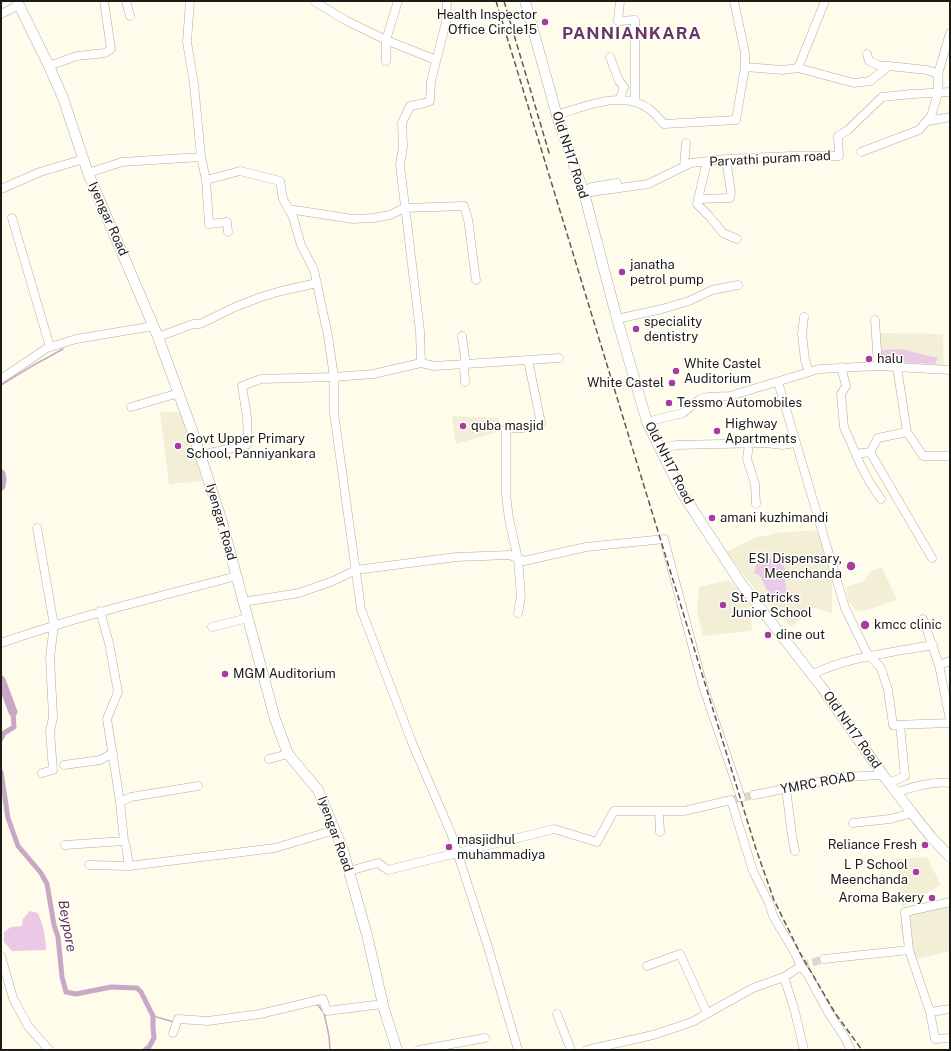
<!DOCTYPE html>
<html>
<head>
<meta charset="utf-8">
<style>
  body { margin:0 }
  #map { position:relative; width:951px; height:1051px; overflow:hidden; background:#fffcec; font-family:"Public Sans",sans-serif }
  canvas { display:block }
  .frame { position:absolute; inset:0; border:2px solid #1c1b15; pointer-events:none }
</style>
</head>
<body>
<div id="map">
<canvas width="951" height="1051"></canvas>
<div class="frame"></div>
</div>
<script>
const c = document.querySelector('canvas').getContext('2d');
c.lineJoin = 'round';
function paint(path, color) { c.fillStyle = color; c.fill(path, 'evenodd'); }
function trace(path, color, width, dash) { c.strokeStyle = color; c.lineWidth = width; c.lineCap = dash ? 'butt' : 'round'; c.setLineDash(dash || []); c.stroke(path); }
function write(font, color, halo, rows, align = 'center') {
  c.font = font + ' "Public Sans",sans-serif'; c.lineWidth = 3; c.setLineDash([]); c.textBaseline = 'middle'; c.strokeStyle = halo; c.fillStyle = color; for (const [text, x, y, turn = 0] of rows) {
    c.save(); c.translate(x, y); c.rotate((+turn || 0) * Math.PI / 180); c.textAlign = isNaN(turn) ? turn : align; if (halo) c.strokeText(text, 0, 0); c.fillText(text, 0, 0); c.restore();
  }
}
const built = new Path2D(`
  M879 333 943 334 944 368 879 364Z
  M160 412H183L202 481 169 484Z
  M452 416 499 418 501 431 456 444Z
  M814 530 821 535 832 577V613L814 608 807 614 808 616 803 617 791 627 782 618 779 619 780 616 762 598 726 552 752 539 776 533Z
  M882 567 897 600 877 607 857 612 848 601 846 587 864 581 871 571Z
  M728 580 749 598 752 631 703 636 697 611 699 587Z
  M927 857 941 885 902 907 896 859Z
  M950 902V951L913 960 908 954 900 927 904 912Z`);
const green = new Path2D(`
  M902 349 932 357H938L935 364 879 361 880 350Z
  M764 557 773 560 775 563 784 562 783 565 786 570C783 581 787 590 788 601L781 602 780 598H777L775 600 767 590 760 576 754 573 757 563 763 560Z
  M30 911 38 913C43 925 46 938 46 950L12 951 4 942V932L11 927 22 926 23 919Z`);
const stream = new Path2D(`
  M1 385 32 366 63 349
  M316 1005 317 1004 324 1013 329 1036 330 1050
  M153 1016 174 1022`);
const canal = new Path2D(`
  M1 739 4 733 14 727 13 712
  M1 772 8 818 18 846 41 873 47 884 54 925 58 937 62 977 66 992 76 994 111 987 137 988 141 992 153 1016V1028L154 1038 149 1047 145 1050`);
const river = new Path2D(`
  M1 474 2 479 1 486
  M1 680 13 712`);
const minorTunnel = new Path2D(`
  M731 800 754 795
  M801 966 824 959`);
const minor = new Path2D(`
  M126 1 130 16
  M190 1 187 42 194 84 201 157
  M314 1 345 20 386 40 436 60
  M620 1 618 21 635 20V102
  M1 14 19 5
  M867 54 869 61 880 66H889
  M610 57 619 81 624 87 620 99
  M386 61V40L398 1
  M49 66 77 56 105 53 111 49 104 1
  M745 67 783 70 798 68 854 83 870 81 889 66 927 70 938 74V93L931 116 919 130 861 152
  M798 68 825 1
  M938 74 950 33
  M557 115C584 107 623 89 649 109 655 113 659 119 664 124L736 120 745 67V53L734 1
  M928 121 950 117
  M707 161 697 204 709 216 723 233 737 239
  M684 166 686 143
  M88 173 122 162 201 157 206 180 240 171 280 181 283 199 293 217 301 245 314 270 328 336 334 377V413L361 609 413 745 451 833 488 947 518 1050
  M206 180 209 224 227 222 228 232
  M591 187 617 183
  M1 189 40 172 84 159
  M584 193 648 184 691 163 726 159 791 156H839L838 136 848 130 882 97 912 94 950 92
  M698 199 730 198 731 192 726 159
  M288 209 353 219 373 218 390 215 404 208 464 206 468 219 476 280
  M12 218 50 347
  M804 317 802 334 805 360 809 372
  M617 319 662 309 689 301 712 290 738 285
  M875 320 878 366
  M462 336 465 359 464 365 465 382
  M158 337 193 324H200L235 307 261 297 281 291 317 283
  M421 363 420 331 400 165 403 146 402 123 410 106 425 103 430 101 431 81 446 22 447 1
  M841 367 846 386 841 394 844 427 861 466 870 483 881 499
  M897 367 907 432
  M1 379 47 348 76 339 154 326
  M778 382 845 608 867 653 881 668 888 690 893 725 950 723
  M131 407 179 393
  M647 422 683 413 700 399 708 397 730 396 819 369 878 366 950 370
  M749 444 747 459 755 484 756 504
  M660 449 676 445 765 443 783 445 795 443
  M870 452 878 438 907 432 923 456H950
  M856 454 870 452 932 558
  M200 455 246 445 248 444 247 417 242 386 261 379 334 377 373 374 421 363 434 366 559 358
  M37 528 54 625 50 657 53 717 50 732 53 770 42 773
  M243 602 299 593 333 581 356 570 456 557 510 555 524 561 586 547 664 539 703 686 741 798
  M100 611 109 643 118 692 107 719 120 802
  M518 613 521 596 518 559 509 519 506 495V429L523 428 541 423 528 360
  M923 619 939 665 950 720
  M212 627 248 618
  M1 643C78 616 157 597 237 576
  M939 665 950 661
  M812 675C844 657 896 652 933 645
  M269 759 288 754
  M64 765 100 760 113 753
  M889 783 905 776 900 725
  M786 788 792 836 795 851
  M896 793C910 787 936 781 950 783
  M754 795 842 777 883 775
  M659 811 660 832
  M853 823 890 819 912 813
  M65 845 124 841 120 802 131 797 198 786
  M89 865 129 866 126 846 124 841
  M129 866 275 848 335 830
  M349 871 378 863 388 870 554 829 597 842 614 811H684L731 800 753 871 769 903 773 916 795 953 801 966 808 975 828 1012 845 1038 851 1050
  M909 950 930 1012 935 1039 950 1038
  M1 956 13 998 28 1026 49 1050
  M824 959 909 950 905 912 950 902
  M647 966 680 954 707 1013
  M784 977 794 1008 804 1050
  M930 1012 950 1009
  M557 1014 571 1050
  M173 1033 178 1019 208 1021 260 1014 323 999 327 1011 383 1004
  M419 1050 485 1038
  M587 1050 653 1035 692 1022 753 988 784 977 801 966`);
const major = new Path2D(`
  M17 1 49 66 63 98 88 173 158 337 192 430 220 515 275 719 288 754 318 790 343 850 367 935 384 1009 397 1050
  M525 1 559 123 584 193 617 319 647 422 682 493 740 582 823 689 883 775 912 813 932 838 950 857`);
const rail = new Path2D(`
  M496 1 640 473 756 849 774 900 800 953 835 1013 862 1050
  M504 1 550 156`);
const markers = [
  [545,22,4,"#a53c9e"],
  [622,272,4,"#a53c9e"],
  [636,329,4,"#a53c9e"],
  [869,359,4,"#a53c9e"],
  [676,371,4,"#a53c9e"],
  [672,383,4,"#a53c9e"],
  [669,403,4,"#a53c9e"],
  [463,426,4,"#a53c9e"],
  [717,431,4,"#a53c9e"],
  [178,446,4,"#a53c9e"],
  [712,518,4,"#a53c9e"],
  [851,566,5,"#a53c9e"],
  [723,605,4,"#a53c9e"],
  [865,625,5,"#a53c9e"],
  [768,635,4,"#a53c9e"],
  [225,674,4,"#a53c9e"],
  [925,845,4,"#a53c9e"],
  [449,847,4,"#a53c9e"],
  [916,872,4,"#a53c9e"],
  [932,898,4,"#a53c9e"]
];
const poiNames = [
  ["Health Inspector",537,15,"right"],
  ["Office Circle15",537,30,"right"],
  ["janatha",630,265],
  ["petrol pump",630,280],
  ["speciality",644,322],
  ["dentistry",644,337],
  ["halu",877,359],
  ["White Castel",684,364],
  ["Auditorium",684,379],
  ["White Castel",664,383,"right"],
  ["Tessmo Automobiles",677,403],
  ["Highway",725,424],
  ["Apartments",725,439],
  ["quba masjid",471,426],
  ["Govt Upper Primary",186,439],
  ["School, Panniyankara",186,454],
  ["amani kuzhimandi",720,518],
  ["ESI Dispensary,",842,559,"right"],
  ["Meenchanda",842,574,"right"],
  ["St. Patricks",731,598],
  ["Junior School",731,613],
  ["kmcc clinic",874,625],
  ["dine out",776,635],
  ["MGM Auditorium",233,674],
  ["masjidhul",457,840],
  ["muhammadiya",457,855],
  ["Reliance Fresh",917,845,"right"],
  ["L P School",908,865,"right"],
  ["Meenchanda",908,880,"right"],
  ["Aroma Bakery",924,898,"right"]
];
const streetNames = [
  ["Old NH17 Road",570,155,72],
  ["Parvathi puram road",770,159,-3],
  ["Iyengar Road",108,219,66],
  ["Old NH17 Road",669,463,63],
  ["Iyengar Road",221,522,74],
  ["Old NH17 Road",852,730,55],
  ["YMRC ROAD",818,783,-10],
  ["Iyengar Road",335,834,70]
];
const waterNames = [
  ["Beypore",67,926,80]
];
const districtNames = [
  ["PANNIANKARA",632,34]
];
paint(built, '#f3efd7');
paint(green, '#e9c9e5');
trace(stream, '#c9a8c5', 1.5);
trace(canal, '#c9a8c5', 5);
trace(river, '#c9a8c5', 9);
trace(minorTunnel, '#dddacc', 8, [8, 4]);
trace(minor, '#b0ad9e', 9);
trace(major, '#b0ad9e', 11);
trace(minor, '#fff', 8);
trace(major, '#fff', 10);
trace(rail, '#5d5c53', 1.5, [6, 3]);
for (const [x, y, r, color] of markers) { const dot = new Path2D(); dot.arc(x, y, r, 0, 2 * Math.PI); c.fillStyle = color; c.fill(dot); trace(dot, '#fff', 1.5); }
write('13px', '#1c1b15', '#fff', poiNames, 'left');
write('13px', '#1c1b15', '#fff', streetNames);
write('italic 14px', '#5f345b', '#fff', waterNames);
c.letterSpacing = '1px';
write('bold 17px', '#693565', '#fff', districtNames);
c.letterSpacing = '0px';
</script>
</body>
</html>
